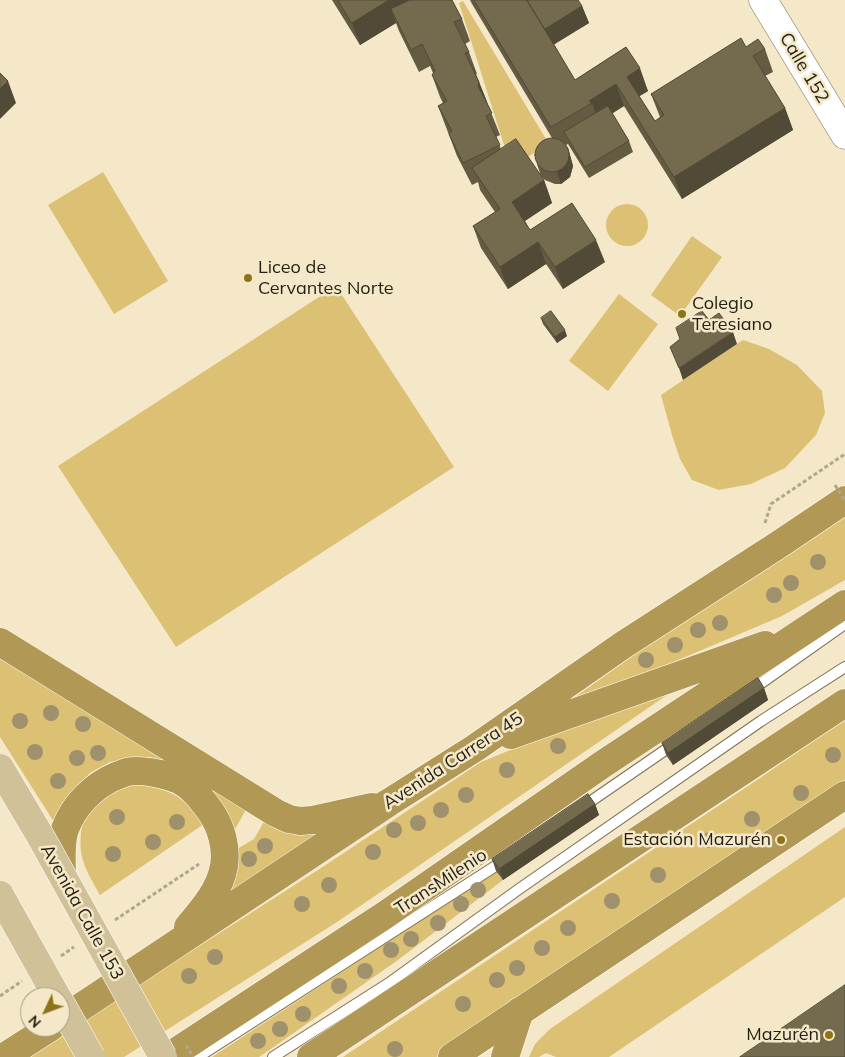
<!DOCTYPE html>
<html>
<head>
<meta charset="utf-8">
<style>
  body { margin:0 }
  #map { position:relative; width:845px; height:1057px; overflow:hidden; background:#f4e8c8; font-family:Mulish,sans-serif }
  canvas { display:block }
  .north { position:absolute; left:20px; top:987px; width:50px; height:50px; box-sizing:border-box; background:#f4e8c8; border:1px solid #a09880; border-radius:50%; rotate:227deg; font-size:14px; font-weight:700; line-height:20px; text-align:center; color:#231f13 }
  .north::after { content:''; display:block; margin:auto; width:18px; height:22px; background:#8f7318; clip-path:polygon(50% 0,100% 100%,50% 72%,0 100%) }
</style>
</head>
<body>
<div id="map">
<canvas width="845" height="1057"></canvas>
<div class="north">N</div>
</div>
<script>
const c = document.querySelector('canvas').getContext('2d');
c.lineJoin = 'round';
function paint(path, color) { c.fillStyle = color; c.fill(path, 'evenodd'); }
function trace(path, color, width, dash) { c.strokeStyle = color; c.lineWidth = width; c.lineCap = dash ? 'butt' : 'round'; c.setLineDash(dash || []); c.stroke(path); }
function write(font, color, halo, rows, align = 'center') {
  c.font = font + ' Mulish,sans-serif'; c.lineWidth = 5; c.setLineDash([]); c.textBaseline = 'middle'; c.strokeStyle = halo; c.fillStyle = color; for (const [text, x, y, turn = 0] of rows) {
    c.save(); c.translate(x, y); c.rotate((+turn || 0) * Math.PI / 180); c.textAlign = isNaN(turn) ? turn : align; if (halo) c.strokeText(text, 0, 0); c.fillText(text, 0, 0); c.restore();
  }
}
const green = new Path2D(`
  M463 1 549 144 511 167 459 3Z
  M103 172 168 281 114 314 48 205Z
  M606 225a21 21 0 1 1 42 0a21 21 0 1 1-42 0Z
  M692 236 722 257 680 316 651 295Z
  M336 286 454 467 176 647 58 466Z
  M619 294 658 324 608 391 569 361Z
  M743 340 769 349 797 365 822 391 825 413 816 435 785 468 751 484 719 490 692 480 680 459 672 435 661 395Z
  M845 517V580L782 616 551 714 651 643Z
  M0 659 248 806 233 833 165 761 149 757 129 759 110 762 90 773 75 789 54 822 0 737Z
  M667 695 337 922 124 1057H26L321 868 481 762 572 725Z
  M845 719V784L526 999 437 1057H343L757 780Z
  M140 785C151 787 164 789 175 795 187 802 196 813 204 824L100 895C88 873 78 860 81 833 82 827 83 819 87 814 89 810 95 807 98 804 114 789 118 786 140 785Z
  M265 820 328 830 230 892 235 876 232 852 254 839Z
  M845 827V897L609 1057H556L546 1053 539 1057H529L535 1044 550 1029Z
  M496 871 503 880 398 960 275 1046 259 1057H212Z`);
const path = new Path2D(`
  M765 523 771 504 845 454
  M115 920 199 864
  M61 956 74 947
  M0 996 22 981`);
const lane = new Path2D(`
  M750 691 845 624
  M581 808 674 744
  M198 1057 505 860
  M273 1057 389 983 519 889 761 721 845 667`);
const secondary = new Path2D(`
  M763 0 845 135`);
const highway = new Path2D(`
  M0 642 276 813 289 819 300 821 313 820 372 807
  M511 735 765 645
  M62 875C62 860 60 843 65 829 74 805 93 786 116 776 120 775 123 773 127 772 141 769 165 774 179 780 193 787 202 800 211 812 221 827 227 847 224 866 220 890 203 909 188 927
  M60 1021 388 803 475 748 623 645 778 545 845 500
  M4 1057 51 1027
  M168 1057 385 915 603 764 845 604
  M311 1057 845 703
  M452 1057 845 795
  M505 1057 520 1011`);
const pathBridge = new Path2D(`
  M835 485 845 501
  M186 1045 193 1057`);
const primaryBridge = new Path2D(`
  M0 768 38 832 163 1057
  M0 895 57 997
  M60 1002 91 1057`);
const trees = [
  [818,562],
  [791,583],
  [774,595],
  [720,623],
  [698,630],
  [675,645],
  [646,660],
  [51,713],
  [20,721],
  [83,724],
  [558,746],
  [35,752],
  [98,753],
  [833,755],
  [77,758],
  [507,770],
  [58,781],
  [801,793],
  [466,795],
  [441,810],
  [117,817],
  [752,819],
  [177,822],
  [418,823],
  [394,830],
  [710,840],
  [153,842],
  [265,846],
  [373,852],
  [113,854],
  [249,859],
  [658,875],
  [329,885],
  [478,890],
  [612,901],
  [302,904],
  [461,904],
  [438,923],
  [568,928],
  [411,939],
  [542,948],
  [391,950],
  [215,957],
  [517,968],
  [365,971],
  [189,976],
  [497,980],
  [339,986],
  [463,1004],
  [303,1014],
  [280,1029],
  [258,1041],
  [395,1049]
];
const wall = new Path2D(`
  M332 0H452L462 19 470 41 465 44 469 52 477 74H476L479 82 500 135 496 137 501 149 544 180 552 203 525 221 530 230 605 262 563 289 546 264 508 289 481 248 473 226 495 212 480 190 478 182 472 185 457 156 438 106 443 103 440 97 432 75 433 73 430 66 419 72 399 31 396 23 360 45Z
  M470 0H578L582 6 589 23 554 44 575 80 626 47 648 91 639 96 655 121 660 117 651 94 746 47 765 49 773 72 765 76 785 108 793 130 682 199 624 106 612 113 629 141 633 152 589 178 568 144 566 145 568 148 573 166 570 177 561 184H555L545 180 541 176 537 164 552 138 472 4Z
  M541 318 567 336 557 343 543 324Z
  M764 688 768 700 673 765 666 755 662 743Z
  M595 804 599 815 503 880 496 871 492 859Z`);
const shadedWall = new Path2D(`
  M389 0H433L391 9 396 23 360 45 352 23Z
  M582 6 589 23 550 47 543 30Z
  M640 68 648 91 635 99 627 77Z
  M8 81 16 103 0 119V89Z
  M479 82 488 104 478 86Z
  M616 84 624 106 599 122 592 103 589 101Z
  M785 108 793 130 682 199 674 177Z
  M568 148 573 166 570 177 561 184 557 172Z
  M544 180 552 203 520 224 512 202Z
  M596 240 605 262 563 289 555 267Z
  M538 242 546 264 508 289 500 267Z
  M565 330 567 336 557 343 555 337Z
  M733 332 737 344 683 380 679 368Z
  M764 688 768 700 673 765 668 753Z
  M595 804 599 815 503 880 499 869Z`);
const building = new Path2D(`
  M338 0H389L352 23Z
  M410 0H452L462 19 454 22 469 52 465 53 479 82 478 86 492 113 486 116 500 145 463 163 449 134 452 131 438 106 447 101 432 75 435 71 422 44 411 50 391 9Z
  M474 0H527L575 80 626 47 640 68 627 77 655 121 664 115 651 94 741 38 746 47 758 39 765 49 753 56 785 108 674 177 616 84 589 101 592 103 551 127Z
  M527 0H578L582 6 545 29Z
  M0 73 8 81 0 89Z
  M608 106 629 141 585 167 564 132Z
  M535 155a17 17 0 1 1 34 0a17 17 0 1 1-34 0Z
  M516 139 544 180 512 202 530 230 572 203 596 240 555 267 538 242 500 267 473 226 500 209 472 168Z
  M551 311 565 330 555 337 541 318Z
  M702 311 709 320 719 313 733 332 679 368 670 347 680 339 676 328Z
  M758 678 764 688 668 753 662 743Z
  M588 794 595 804 499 869 492 859Z
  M845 985V1057H740Z`);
const markers = [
  [248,278,5,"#8f7318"],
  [682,314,5,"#8f7318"],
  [781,840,5,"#8f7318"],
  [829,1035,5,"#8f7318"]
];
const streetNames = [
  ["Calle 152",804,68,59],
  ["Avenida Carrera 45",453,761,-33],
  ["TransMilenio",441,882,-33],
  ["Avenida Calle 153",82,912,61]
];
const poiNames = [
  ["Liceo de",258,268],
  ["Cervantes Norte",258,289],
  ["Colegio",692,304],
  ["Teresiano",692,325],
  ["Estación Mazurén",771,840,"right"],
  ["Mazurén",819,1035,"right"]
];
paint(green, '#dcc074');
trace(lane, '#7b7054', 12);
trace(secondary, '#7b7054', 29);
trace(highway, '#fff', 29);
trace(path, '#b1a78e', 3, [4, 2.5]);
trace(lane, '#fff', 10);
trace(secondary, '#fff', 28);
trace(highway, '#b19855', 28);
trace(primaryBridge, '#fff', 29, []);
trace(pathBridge, '#b1a78e', 3, [4, 2.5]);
trace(primaryBridge, '#d0c199', 28);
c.fillStyle = '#9e916c';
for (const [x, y] of trees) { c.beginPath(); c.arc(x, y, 8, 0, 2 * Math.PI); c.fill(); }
paint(wall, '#645b42');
paint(shadedWall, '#514a36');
paint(building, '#746a4d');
trace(building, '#514a36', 1);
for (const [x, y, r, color] of markers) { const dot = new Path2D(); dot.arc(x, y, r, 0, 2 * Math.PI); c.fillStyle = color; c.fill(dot); trace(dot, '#f4e8c8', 2); }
write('18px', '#231f13', '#f4e8c8', streetNames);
write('18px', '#231f13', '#f4e8c8', poiNames, 'left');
</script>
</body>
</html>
